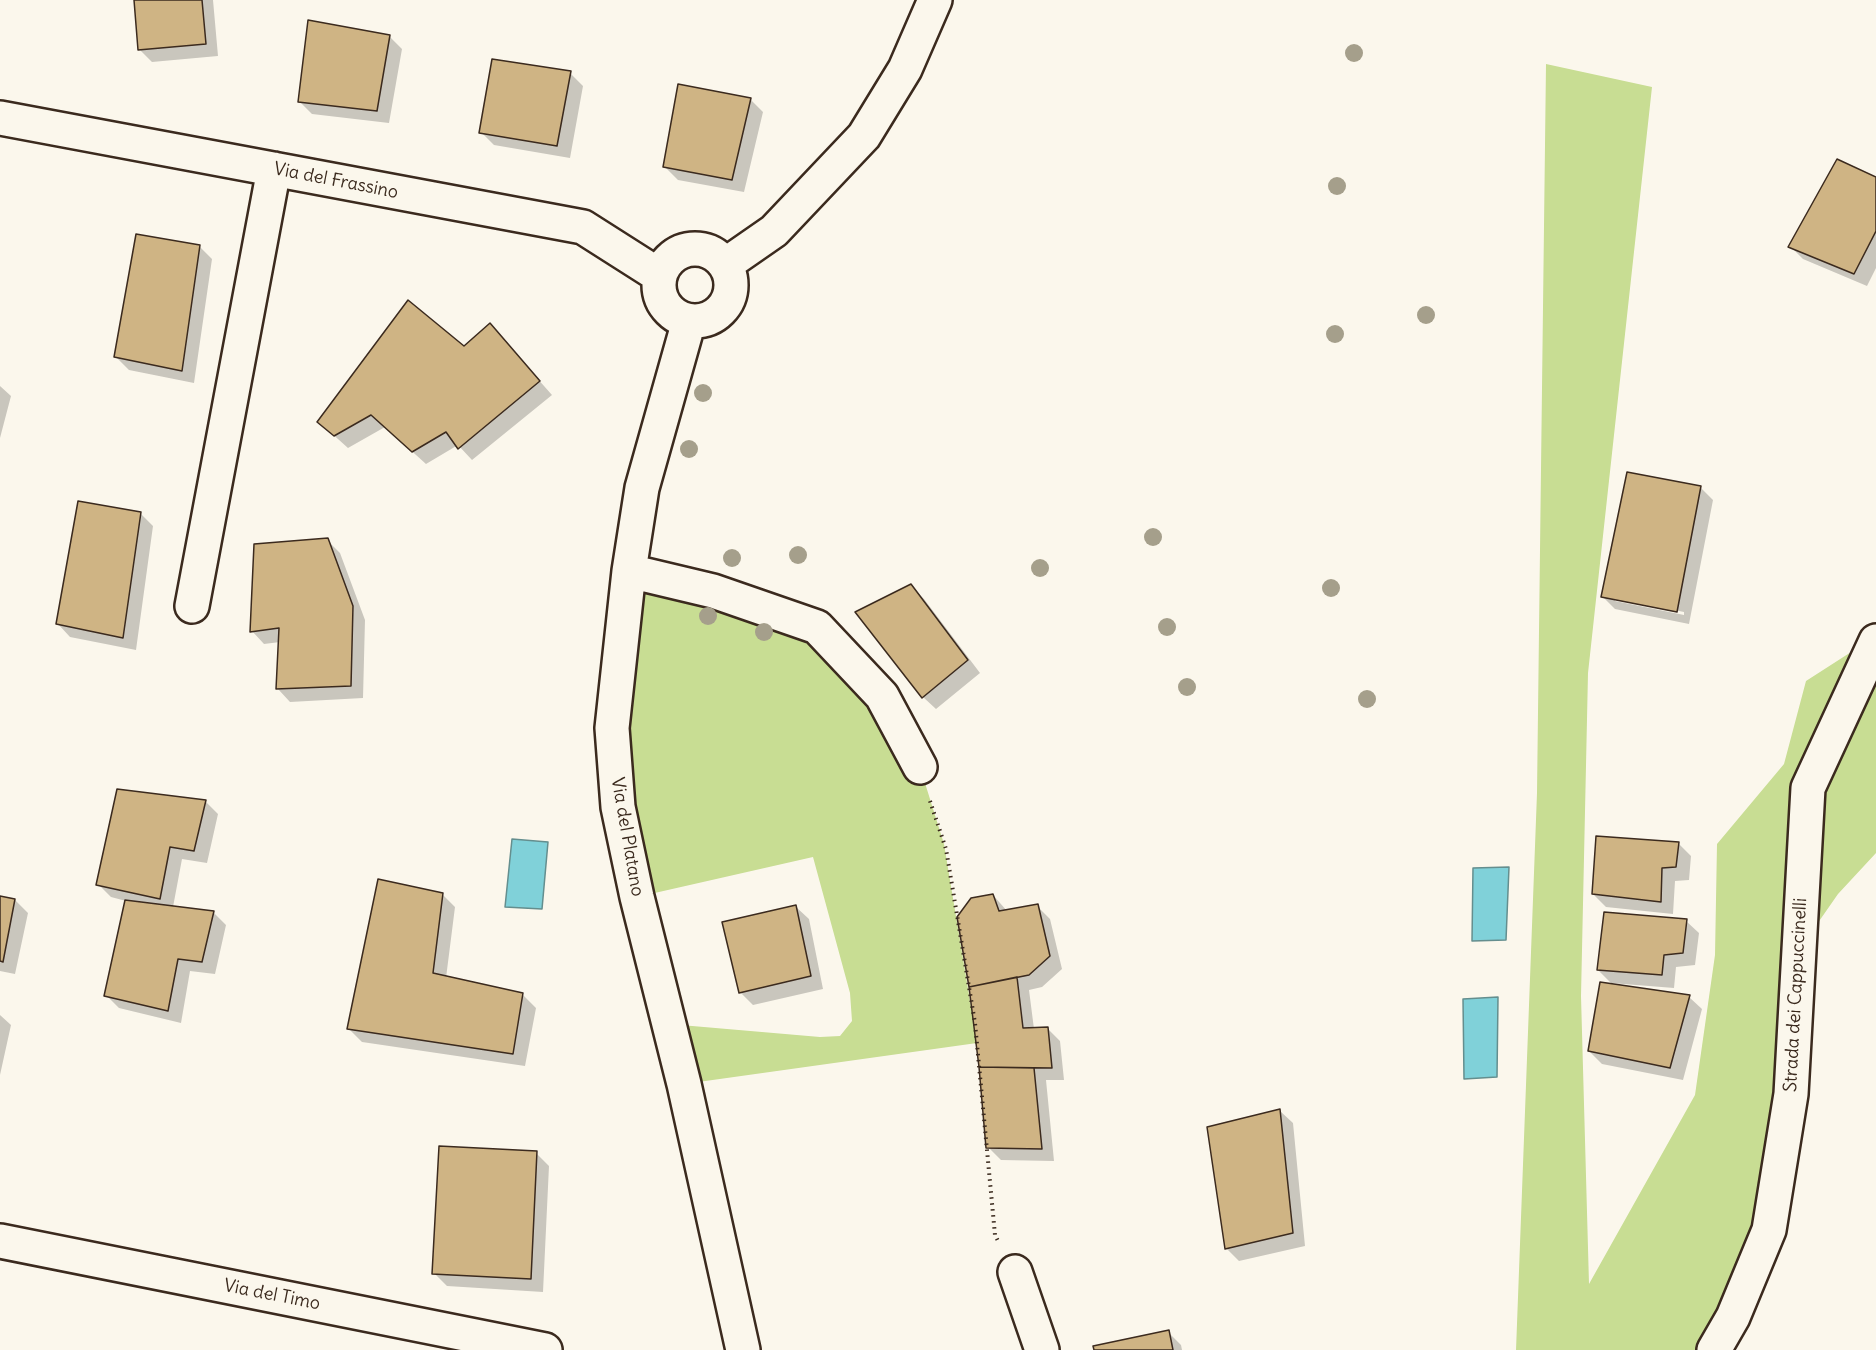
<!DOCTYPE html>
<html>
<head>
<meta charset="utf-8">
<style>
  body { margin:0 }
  canvas { display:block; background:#fbf7ec }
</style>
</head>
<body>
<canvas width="1876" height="1350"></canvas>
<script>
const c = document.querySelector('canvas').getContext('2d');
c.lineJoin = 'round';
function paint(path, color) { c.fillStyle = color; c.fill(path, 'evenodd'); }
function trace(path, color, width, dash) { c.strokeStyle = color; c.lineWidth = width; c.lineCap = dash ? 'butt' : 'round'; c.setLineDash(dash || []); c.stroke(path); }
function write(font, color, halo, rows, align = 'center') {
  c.font = font + ' Delius,sans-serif'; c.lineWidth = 4.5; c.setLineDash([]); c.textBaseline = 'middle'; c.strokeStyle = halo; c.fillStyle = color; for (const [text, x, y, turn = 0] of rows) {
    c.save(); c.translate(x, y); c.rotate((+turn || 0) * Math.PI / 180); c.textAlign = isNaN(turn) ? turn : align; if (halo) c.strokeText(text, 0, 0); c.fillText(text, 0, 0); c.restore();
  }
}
const green = new Path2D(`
  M1546 64 1652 87 1588 673 1581 996 1589 1284 1695 1095 1715 955 1717 844 1784 764 1806 681 1876 636V853L1838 894 1799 950 1769 1230 1706 1350H1516L1537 793Z
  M629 571 817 627 920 767 944 844 977 1043 684 1084 669 1024 820 1037 840 1036 852 1021 850 993 813 857 637 897 618 807Z`);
const water = new Path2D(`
  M512 839 548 842 542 909 505 907Z
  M1509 867 1506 940 1472 941 1473 868Z
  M1498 997 1497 1077 1464 1079 1463 999Z`);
const shadow = new Path2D(`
  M135 0H213L218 56 152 62 139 49Z
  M389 36 402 49 389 123 312 114 299 101Z
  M570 73 583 86 570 158 494 145 481 132Z
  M750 99 763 112 744 192 678 180 665 167Z
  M1876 179V268L1867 286 1803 259 1790 246Z
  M199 246 212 259 194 383 129 370 116 357Z
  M490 325 552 395 472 460 458 445 426 464 385 427 348 448 319 422 464 348Z
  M0 386 11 396 0 438Z
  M1700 487 1713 500 1689 624 1615 609 1602 596ZM1615 598 1684 612V615L1615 601Z
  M140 513 153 526 136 650 70 637 58 624Z
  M327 540 340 553 365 620 363 698 290 702 278 689 280 642 264 644 252 631Z
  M911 586 924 599 980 673 936 709 923 697Z
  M205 801 218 814 207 863 182 859 173 907 213 912 226 925 215 974 190 971 181 1023 119 1008 106 995 126 901 111 897 98 884Z
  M1678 843 1691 856 1689 880 1675 881 1673 914 1606 907 1593 894Z
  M442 894 455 907 446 978 523 995 536 1008 525 1066 362 1042 349 1029Z
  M993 895 1007 911 1037 906 1050 919 1062 969 1042 987 1029 990 1034 1029 1047 1028 1060 1041 1064 1080H1046L1054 1161 1001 1160 988 1147 977 1023Z
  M0 897 15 900 28 913 15 974 0 971Z
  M796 907 809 919 823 989 753 1005 740 992Z
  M1686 921 1699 933 1695 965 1676 967 1674 988 1611 983 1598 970Z
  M1689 997 1702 1009 1683 1080 1602 1064 1589 1051Z
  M0 1015 11 1025 0 1075Z
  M1280 1111 1293 1123 1305 1246 1239 1261 1226 1248Z
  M536 1153 549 1166 543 1292 447 1286 434 1273Z
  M1168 1332 1181 1345 1182 1350H1096Z`);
const building = new Path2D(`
  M134 0H202L206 44 138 50Z
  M308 20 390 35 377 111 298 102Z
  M492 59 571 71 557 146 479 133Z
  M678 84 751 98 732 180 663 167Z
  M1837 159 1876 177V231L1854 274 1788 247Z
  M136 234 200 245 182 371 114 357Z
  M408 300 464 346 490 323 540 381 458 449 446 432 412 452 371 415 334 436 317 422Z
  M1627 472 1701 486 1677 612 1601 597Z
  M78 501 141 512 123 638 56 624Z
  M328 538 353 606 351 686 276 689 279 628 250 632 254 544Z
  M911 584 968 660 922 698 855 612Z
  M117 789 206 800 194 851 170 847 160 899 96 885Z
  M1596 836 1679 842 1676 867 1662 868 1661 902 1592 894Z
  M378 879 443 893 433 973 523 993 513 1054 347 1029Z
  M993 894 999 911 1038 904 1050 956 1029 975 969 987 957 917 971 898Z
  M0 896 15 899 3 962 0 961Z
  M125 900 214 911 202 962 178 959 168 1011 104 996Z
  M796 905 811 976 739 993 722 922Z
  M1604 912 1687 919 1683 953 1664 955 1662 975 1597 970Z
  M1017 977 1023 1028 1048 1027 1052 1068 979 1067 969 987Z
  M1600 982 1690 995 1670 1068 1588 1051Z
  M979 1067 1034 1068 1042 1149 986 1148Z
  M1280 1109 1293 1233 1225 1249 1207 1127Z
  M439 1146 537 1151 531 1279 432 1274Z
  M1169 1330 1173 1350H1094L1093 1346Z`);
const path = new Path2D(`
  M930 801 946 849 975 1023 995 1235 999 1243`);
const minor = new Path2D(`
  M0 118 583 227 660 276
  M659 285a36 36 0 1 1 72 0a36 36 0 1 1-72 0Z
  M725 265 774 231 864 136 905 69 935 0
  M689 321 642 488 629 571 612 728 618 807 637 897 684 1084 743 1350
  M629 571 713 591 817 627 882 696 920 767
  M192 606 274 169
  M0 1241 545 1350
  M1015 1272 1042 1350`);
const tertiary = new Path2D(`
  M1714 1350 1733 1317 1769 1230 1791 1094 1808 788 1876 641`);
const trees = [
  [1354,53],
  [1337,186],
  [1426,315],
  [1335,334],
  [703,393],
  [689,449],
  [1153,537],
  [798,555],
  [732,558],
  [1040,568],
  [1331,588],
  [708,616],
  [1167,627],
  [764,632],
  [1187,687],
  [1367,699]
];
const streetNames = [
  ["Via del Frassino",336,181,11],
  ["Via del Platano",627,837,80],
  ["Strada dei Cappuccinelli",1796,995,-87],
  ["Via del Timo",272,1295,11]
];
paint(green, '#c8dd93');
paint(water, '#80d1d9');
trace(water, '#648e8e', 1.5);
paint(shadow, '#0003');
paint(building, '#cfb484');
trace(building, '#3b2a1e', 1.5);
trace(minor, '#3b2a1e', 38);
trace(tertiary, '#3b2a1e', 38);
trace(path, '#3b2a1e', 4, [1.5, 4.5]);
trace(minor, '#fbf7ec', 33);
trace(tertiary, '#fbf7ec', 33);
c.fillStyle = '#a59f8b';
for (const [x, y] of trees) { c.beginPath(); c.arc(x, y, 9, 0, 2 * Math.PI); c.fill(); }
write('18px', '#3b2a1e', '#fbf7ec', streetNames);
</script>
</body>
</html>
